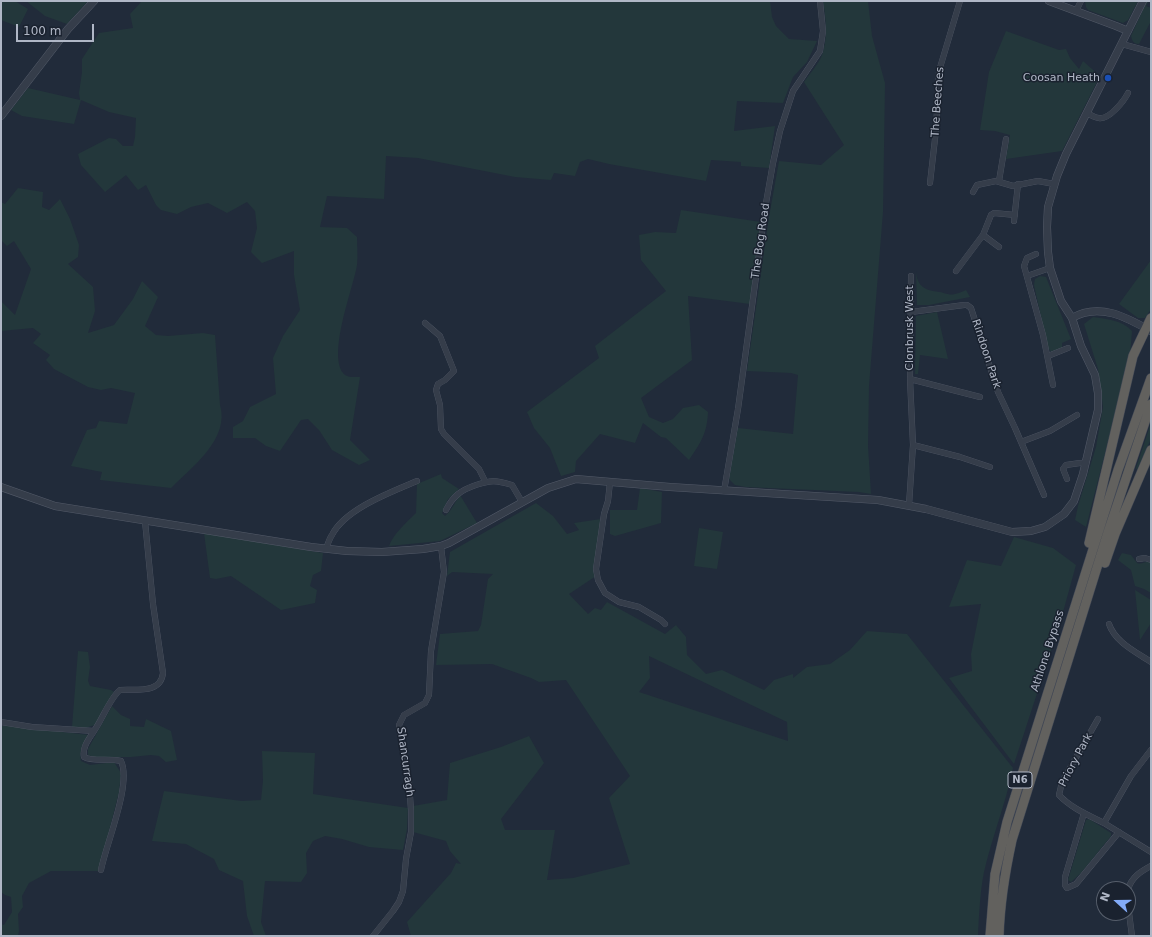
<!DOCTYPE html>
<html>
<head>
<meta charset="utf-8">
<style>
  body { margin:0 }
  #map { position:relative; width:1152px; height:937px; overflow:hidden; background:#212b3a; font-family:"DejaVu Sans",sans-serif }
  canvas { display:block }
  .frame { position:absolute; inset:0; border:2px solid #b0b7c6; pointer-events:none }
  .north { position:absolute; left:1096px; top:881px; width:40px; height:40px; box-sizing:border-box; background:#1a222f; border:1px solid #565e6b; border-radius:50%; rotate:291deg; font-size:11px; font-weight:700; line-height:16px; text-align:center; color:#b0b7c6 }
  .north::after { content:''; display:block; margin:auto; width:14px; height:18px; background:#83abf8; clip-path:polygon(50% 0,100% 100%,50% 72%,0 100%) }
  .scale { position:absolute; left:16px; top:24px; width:78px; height:18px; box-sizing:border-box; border:2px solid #b0b7c6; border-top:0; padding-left:5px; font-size:12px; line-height:14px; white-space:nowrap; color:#b0b7c6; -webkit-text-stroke:3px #1a222f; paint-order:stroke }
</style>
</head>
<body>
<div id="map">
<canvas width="1152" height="937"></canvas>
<div class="frame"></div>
<div class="north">N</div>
<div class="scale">100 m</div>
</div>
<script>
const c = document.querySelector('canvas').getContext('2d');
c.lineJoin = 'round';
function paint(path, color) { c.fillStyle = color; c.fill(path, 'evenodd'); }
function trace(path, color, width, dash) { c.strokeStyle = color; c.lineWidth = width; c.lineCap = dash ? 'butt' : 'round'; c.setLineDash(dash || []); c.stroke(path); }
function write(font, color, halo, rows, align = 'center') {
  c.font = font + ' "DejaVu Sans",sans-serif'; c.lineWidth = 3; c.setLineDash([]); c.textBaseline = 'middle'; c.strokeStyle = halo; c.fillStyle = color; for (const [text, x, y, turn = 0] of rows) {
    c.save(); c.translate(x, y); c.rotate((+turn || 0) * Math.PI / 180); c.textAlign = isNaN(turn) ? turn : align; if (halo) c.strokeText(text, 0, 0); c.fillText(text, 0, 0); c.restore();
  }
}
const green = new Path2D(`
  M1 1H15L28 9 19 27 1 20Z
  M26 1H88L67 24 45 16Z
  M142 1H770L772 17 776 26 789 39 817 41 807 62 793 77 783 103 737 101 734 131 775 126 769 168 741 166V162L711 160 706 181 609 164 588 159 580 162 575 176 554 173 551 180 515 177 418 158 386 156 384 199 327 196 320 227 347 228 357 237C357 246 358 256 357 265 353 289 328 352 343 373 347 378 354 377 360 377L350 440 370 460 359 465 332 450 319 430 308 419 301 420 280 451 266 446 255 438H233V427L243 421 250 407 276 394 273 358 283 336 300 310 294 275V251L262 263 251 252 257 228 255 211 247 202 227 213 208 203 191 207 177 214 161 210 156 205 146 185 138 190 126 175 105 192 81 165 78 154 109 138 116 139 123 146H133L135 137 136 118 109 112 81 100 74 124 22 116 11 110 28 88 80 100 79 93 82 72V59L99 33 133 28 130 14Z
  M823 1H868L872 36 885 83 883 212 869 386 868 446 871 494 859 492 746 487 735 485 729 479 738 428 793 434 798 375 791 373 747 371 769 217 779 161 821 165 844 145 804 82C810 73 818 65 822 55 828 39 826 18 823 1Z
  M1085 1H1138L1128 20 1123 23 1088 10 1086 7Z
  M1147 1H1149L1146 6 1151 8V21L1139 44C1134 44 1132 41 1131 36Z
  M1006 31 1059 50 1066 49 1070 58 1079 69 1083 61 1100 76 1062 151 1006 159 1010 135 995 131 980 130 989 72Z
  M18 188 43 192 42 207 49 210 60 199 70 219 79 245 78 257 68 264 93 287 95 311 88 333 114 325 133 299 142 281 158 297 145 326 156 335 168 336 203 333 215 335 220 405C230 439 192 467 171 488L100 480 102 472 71 466 87 430 96 428 99 421 127 424 135 393 111 388 101 390 88 387 54 369 46 360 50 355 33 343 41 334 33 328 1 331V301L15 315 31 269 14 241 7 246 1 240V202L5 204Z
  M681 210 761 222 750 304 688 296 692 360 641 398 649 417 663 423 673 419 683 408 699 405 708 412C707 434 701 442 689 460L666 438 661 437 643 423 635 443 600 434 576 461 575 472 561 476 550 448 534 428 527 412 599 358 595 346 666 291 641 260 639 235 655 232 676 233Z
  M1151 260V309L1145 318H1138L1119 304Z
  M916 271C917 287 925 290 939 292 942 292 945 294 948 294 953 296 961 292 966 290L970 297 929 305H917Z
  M1040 276 1046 277 1071 339 1062 343V348L1052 353 1048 348 1034 285 1035 279Z
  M937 312 948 359 920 355 918 374H915L916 316Z
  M1093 317C1107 319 1122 320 1132 331L1130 356 1086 527 1075 520 1078 506 1096 447 1103 407 1098 369 1084 324Z
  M1151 423V439L1137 470 1136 468Z
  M441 474 442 478 459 489 448 499 442 513 445 516 450 511 460 495 477 523 440 541 389 546C394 533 406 523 416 513L417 484Z
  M640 488 662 492 661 523 615 536 610 534V510H637Z
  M536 503 553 516 567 534 579 530 574 523 601 519 596 576 569 594 588 614 595 608 601 610 607 602 665 634 676 625 686 637 687 655 706 674 722 670 764 690 774 680 793 674V678L807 667 830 664 850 650 867 631 907 634 1013 768C1006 803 992 837 984 872 980 892 979 915 978 936H411L407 922 451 873 456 863 461 864 450 851 446 841 413 832V806L447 800 450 763 501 747 529 736 544 763 501 819 505 830H555L547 880 573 878 630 864 609 798 630 776 566 680 539 682 531 678 492 664 436 665 440 634 478 631 481 625 488 579 493 574 452 572 447 576 450 552ZM649 656 787 722 788 741 639 692 650 678Z
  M699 528 723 532 717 569 694 566Z
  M204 533 323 553 321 571 313 575 310 586 317 590 315 603 281 610 231 576 216 579 210 578Z
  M1014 537 1053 548 1076 565 1060 623 1014 764 949 678 972 671 971 654 981 604 949 607 967 560 1001 566Z
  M1122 553 1131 555 1137 563C1142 565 1145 561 1151 562V593L1144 589 1135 586 1131 570 1118 560Z
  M1135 590 1151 600V623L1140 640Z
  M78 651 88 652 90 667 88 681 90 686 111 690 114 692 95 725 85 728 72 727Z
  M112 706 121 715 130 719V726L144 727 146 719 171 731 177 760 166 762 159 756 151 755 131 757H93L88 755V749Z
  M1 726H9L89 735C83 744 79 751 81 761L90 765 114 762 121 773 119 792 99 871H51L29 883 22 896 23 907 18 914 19 931 18 936H1V924L4 925 12 912 11 897 5 895 1 892Z
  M262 751 315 753 313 794 408 808 407 829 403 850 369 847 342 839 325 836 313 841 306 853 307 873 301 882 265 881 261 922 266 936H254L247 916 243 881 219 870 214 859 186 844 152 841 164 791 242 801 261 800 263 781Z
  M1089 819 1111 833V836L1081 873 1071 882 1068 880 1086 820Z`);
const minor = new Path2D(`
  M1076 11 1081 1
  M1122 44 1151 52
  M1087 113C1091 115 1095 118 1099 118 1109 120 1124 101 1128 93
  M999 181 1006 139
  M930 183 936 130 939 71 960 1
  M973 192 977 185 996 181 1013 186 1038 181 1054 184
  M1014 221 1018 184
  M983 235 999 247
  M1036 254 1027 258 1024 266 1043 335 1053 385
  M956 271 983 235 991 215 994 213 1015 215
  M1027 276 1050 268
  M911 312 964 305H967L971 308 998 392 1015 428 1044 495
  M425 323 440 336 454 371 445 380 438 384 436 390 440 405 441 429 444 434 479 469 485 481
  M1048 356 1068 348
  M910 379 980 397
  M1021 442 1050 431 1077 415
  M913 445 960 457 990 467
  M1067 479 1063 469 1066 465 1080 463H1086
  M610 482 608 501 604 514 596 569 598 580 605 593 619 602 639 607 661 620 665 624
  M724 491 738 409 766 203 773 163 780 131 793 91 820 51 823 31 820 1
  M909 505 913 445 910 379 911 276
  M446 510C453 496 461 490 476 485 491 480 496 480 512 485L522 502
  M326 549C328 544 329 539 332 535 345 509 391 492 417 481
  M1139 559 1145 558 1151 560
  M1109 624C1115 642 1136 652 1151 662
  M1098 719 1062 782 1059 795C1071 808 1088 815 1104 823
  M1 722 32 727 94 731C102 720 110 698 120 690 136 689 161 694 163 673L153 604 145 521
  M94 731C89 739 82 747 84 757 92 762 110 758 121 761 132 784 106 844 101 870
  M1151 750 1131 776 1104 823 1151 852
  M1084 813 1065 877V885L1067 888 1076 884 1119 832
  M1128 889C1132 877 1140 872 1151 866
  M1128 905 1132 936
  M373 936 393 911 399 902 403 891 406 859 411 832V810L409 782 399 725 404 715 425 703 429 695 431 651 444 572 441 546`);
const tertiary = new Path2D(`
  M1049 1 1116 26 1128 31
  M1 116 68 29 94 1
  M1072 318C1099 302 1126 317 1151 331
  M1 487 55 506 311 547 347 551 382 552 423 549 441 546 449 543 548 488 576 479 670 487 878 500 926 509 1012 532 1031 531 1045 527 1064 514 1074 501 1083 474 1098 410V393L1095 375 1081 346 1072 318 1061 301 1050 268 1048 252 1047 227 1048 207 1057 176 1066 154 1143 1`);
const trunk = new Path2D(`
  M1089 543 1133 356 1151 318
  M1105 563 1115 534 1151 450
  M990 936 995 874 1007 822 1118 470 1151 378
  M999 936C1000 903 1005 872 1012 840L1108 532 1151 404`);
const markers = [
  [1108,78,4,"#1a4fb4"]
];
const shields = [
  [1020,780,24]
];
const shieldNames = [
  ["N6",1020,780]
];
const poiNames = [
  ["Coosan Heath",1100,78]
];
const streetNames = [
  ["The Beeches",938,102,-86],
  ["The Bog Road",761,241,-82],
  ["Clonbrusk West",910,328,-90],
  ["Rindoon Park",986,354,72],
  ["Athlone Bypass",1048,651,-72],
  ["Priory Park",1076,760,-62],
  ["Shancurragh",405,762,82]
];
paint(green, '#23373b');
trace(minor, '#535a68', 6);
trace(tertiary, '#535a68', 8);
trace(trunk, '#404755', 10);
trace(minor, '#353d4a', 5.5);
trace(tertiary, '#353d4a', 7);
trace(trunk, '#62615e', 9);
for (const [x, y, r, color] of markers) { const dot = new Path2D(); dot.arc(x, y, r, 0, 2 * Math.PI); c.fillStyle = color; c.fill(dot); trace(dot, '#1a222f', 1.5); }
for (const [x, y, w] of shields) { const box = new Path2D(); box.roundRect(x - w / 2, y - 8, w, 16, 3); c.fillStyle = '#1a222f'; c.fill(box); trace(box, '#b0b7c6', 1); }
write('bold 10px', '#b0b7c6', null, shieldNames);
write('11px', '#b0b7c6', '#1a222f', poiNames, 'right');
write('11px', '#b0b7c6', '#1a222f', streetNames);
</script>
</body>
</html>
